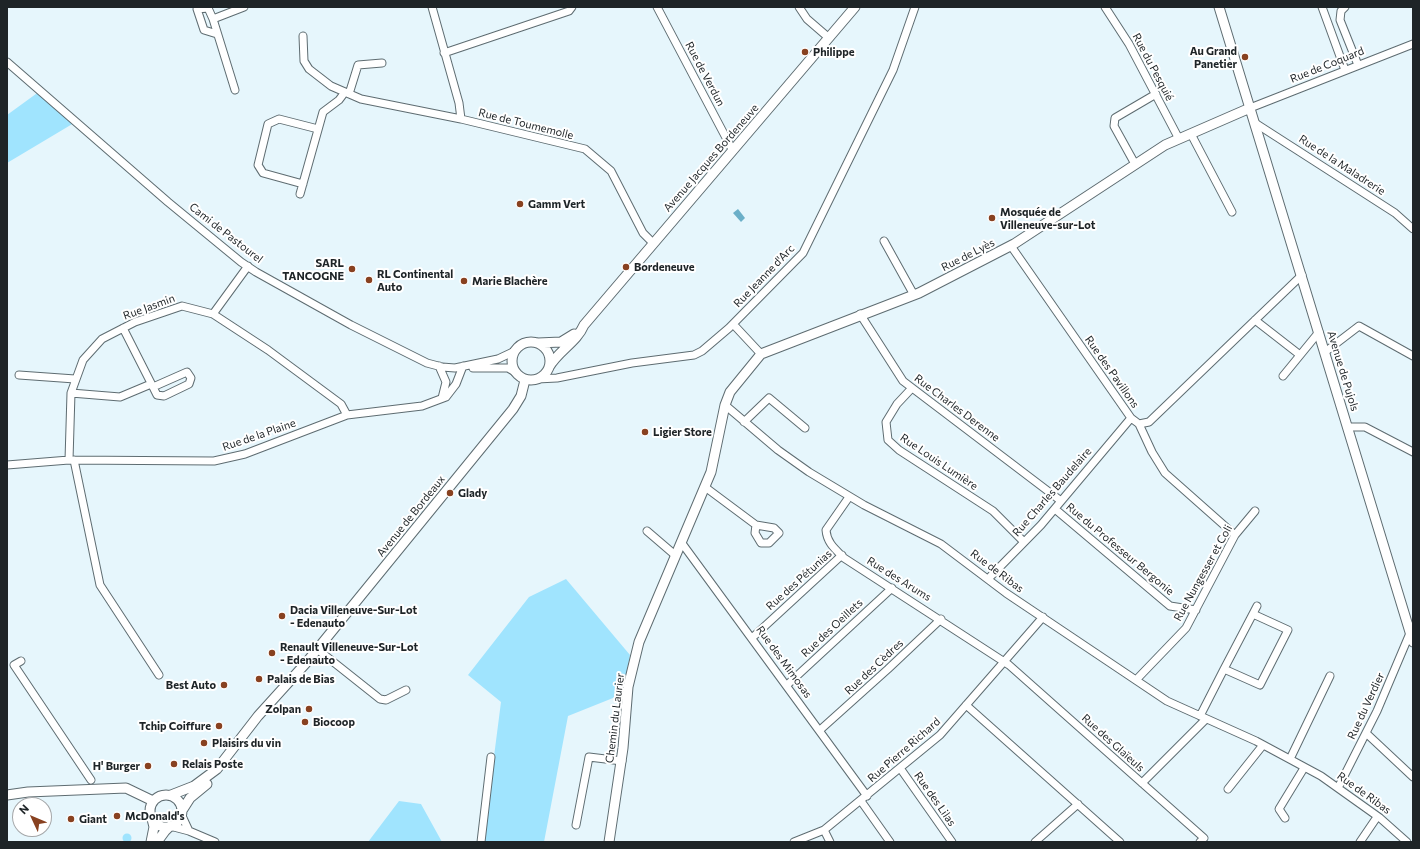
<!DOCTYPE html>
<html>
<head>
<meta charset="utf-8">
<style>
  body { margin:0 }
  #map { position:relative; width:1420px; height:849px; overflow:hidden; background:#e6f6fc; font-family:Commissioner,sans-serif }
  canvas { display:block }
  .frame { position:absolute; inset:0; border:8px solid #1e2427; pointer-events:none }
  .north { position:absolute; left:12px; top:797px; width:40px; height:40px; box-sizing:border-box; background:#fff; border:1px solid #a5a7a9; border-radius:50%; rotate:314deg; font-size:11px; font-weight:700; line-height:16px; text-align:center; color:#1e2427 }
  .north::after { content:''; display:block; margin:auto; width:14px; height:18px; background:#884120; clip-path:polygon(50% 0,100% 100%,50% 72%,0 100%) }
</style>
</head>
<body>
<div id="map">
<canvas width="1420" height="849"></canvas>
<div class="frame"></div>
<div class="north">N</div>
</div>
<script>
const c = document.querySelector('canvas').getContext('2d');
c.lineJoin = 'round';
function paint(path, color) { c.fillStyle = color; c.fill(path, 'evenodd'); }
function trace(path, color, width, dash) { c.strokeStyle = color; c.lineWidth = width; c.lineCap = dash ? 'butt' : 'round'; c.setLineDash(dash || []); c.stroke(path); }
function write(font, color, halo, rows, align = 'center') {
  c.font = font + ' Commissioner,sans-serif'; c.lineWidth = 4; c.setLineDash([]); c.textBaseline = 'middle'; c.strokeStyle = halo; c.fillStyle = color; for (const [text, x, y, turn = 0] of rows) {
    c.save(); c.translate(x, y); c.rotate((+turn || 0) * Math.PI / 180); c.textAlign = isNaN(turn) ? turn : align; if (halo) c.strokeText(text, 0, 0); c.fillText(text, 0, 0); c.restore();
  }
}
const green = new Path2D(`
  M40 91 74 123 7 163V115Z
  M566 579 630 655 623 694 568 716 544 842H483L501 702 468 675 529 597Z
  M399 801 421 804 442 842H368Z
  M122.5 838a4.5 4.5 0 1 1 9 0a4.5 4.5 0 1 1-9 0Z`);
const water = new Path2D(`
  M738 209 745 218 741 222 733 213Z`);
const street = new Path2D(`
  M432 7 459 103 461 119 585 149 611 171 643 233 653 243
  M657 7 733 151
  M799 7 807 19 829 38
  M1105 7 1129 44 1179 139
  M1322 7 1345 70
  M1345 7 1341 11 1340 20 1358 65
  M213 19 208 8 197 9 204 30 217 34
  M303 36 304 61 309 69 331 86 361 99 461 119
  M444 53 569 11 572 7
  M7 62 168 202 241 262 256 272 351 325 427 363 442 367 455 368 498 359 515 351
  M235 90 213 19 244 7
  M349 94 358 65 382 63
  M1250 108 1413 44
  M1255 123 1395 213 1413 229
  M1191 134 1232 212
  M1135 164 1114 126 1115 118 1156 94
  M303 184 263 173 258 165 268 124 279 119 318 129
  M300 194 323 112 339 100 345 92
  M884 241 914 295
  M1011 246 1131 418 1139 424 1149 422 1302 275
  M213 314 248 266
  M860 314 903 381 1061 501
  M1255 320 1300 355
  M733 324 761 354
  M123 328 153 387 157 395 164 396 189 384 191 378 187 372 153 387
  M1325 352 1359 326 1413 356
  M439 366 446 382 442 398
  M473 368H508L515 372
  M19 375 75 379
  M1283 376 1319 332
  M537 379 557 378 632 363 694 355 702 351 729 328 803 253 893 70 915 7
  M912 388 897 404 886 422 888 440 899 450 993 511 1024 542
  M71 393 120 397 151 384
  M725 405 778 450 809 472 864 505 941 544 1006 593 1167 701 1256 741 1321 776 1380 818 1407 842
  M744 422 769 398 805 428
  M1139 424 1152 452 1165 473 1235 535
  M1348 427H1365L1413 452
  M69 460 71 393 83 360 102 339 135 322 182 306 213 314 268 350 341 404 347 415
  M74 460 100 585 159 675
  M7 465 69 460 214 461 245 454 347 415 422 406 446 397 456 384 463 366
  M705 487 756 525 774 528 779 533 769 543H761L755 533 756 525
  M849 497 826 530C827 543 835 549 844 558L1009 665 1204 838 1200 842
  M1055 509 1170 606 1196 610
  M647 531 675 555
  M681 542 867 796
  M988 579 1041 525 1131 418
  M1253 614 1288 630 1260 685 1224 669 1257 606
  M753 637 842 555
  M317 649 380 699 386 700 406 690
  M21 661 14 665 91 780
  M1136 680 1186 628 1235 535 1255 511
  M787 685 892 588
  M966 705 1120 842
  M1200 716 1224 669
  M820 730 888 669 941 619
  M1366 733 1413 777
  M1290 759 1330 676
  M900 768 952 842
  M1142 783 1206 719
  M1338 788 1377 711 1413 626
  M1228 789 1263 745
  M861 801 890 842
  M182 816 189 831
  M1285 818 1279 809 1304 768
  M576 825 589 757 622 761
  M170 826 189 831 215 842
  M824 830 830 842
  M481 842 491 757
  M794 842 824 830 940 735 1043 617
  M1035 842 1078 804
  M1360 842 1377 817`);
const secondary = new Path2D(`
  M1219 7 1413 642
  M512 361a19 19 0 1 1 38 0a19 19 0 1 1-38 0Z
  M538 343 561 342 574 334
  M549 367C558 351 577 342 584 325L855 7
  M150 811a16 16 0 1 1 32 0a16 16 0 1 1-32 0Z
  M7 795 28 792 126 788 153 801
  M171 795 194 786 217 769 258 716 306 663 513 409 521 396 525 380
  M183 809 190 798 207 784
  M151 842 154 827 152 819
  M157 842 165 831 170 826
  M609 842 623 748 628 687 639 642 711 472 725 405 730 392 761 354 919 293 1014 244 1165 145 1250 108`);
const markers = [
  [805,52,4,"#884120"],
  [1245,57,4,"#884120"],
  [520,204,4,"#884120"],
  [992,218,4,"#884120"],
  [626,267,4,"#884120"],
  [352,269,4,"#884120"],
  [369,280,4,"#884120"],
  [464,281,4,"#884120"],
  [645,432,4,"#884120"],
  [450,493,4,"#884120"],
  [282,616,4,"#884120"],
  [272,653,4,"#884120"],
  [259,679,4,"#884120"],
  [224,685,4,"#884120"],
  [309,709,4,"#884120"],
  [305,722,4,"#884120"],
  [219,726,4,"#884120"],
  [204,743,4,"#884120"],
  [174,764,4,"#884120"],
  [148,766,4,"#884120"],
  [117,816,4,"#884120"],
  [71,819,4,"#884120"]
];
const poiNames = [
  ["Au Grand",1237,51,"right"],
  ["Panetier",1237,64,"right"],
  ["Philippe",813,52],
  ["Gamm Vert",528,204],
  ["Mosquée de",1000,212],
  ["Villeneuve-sur-Lot",1000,225],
  ["SARL",344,263,"right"],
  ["TANCOGNE",344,276,"right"],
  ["Bordeneuve",634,267],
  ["RL Continental",377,274],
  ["Auto",377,287],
  ["Marie Blachère",472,281],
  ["Ligier Store",653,432],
  ["Glady",458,493],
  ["Dacia Villeneuve-Sur-Lot",290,610],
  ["- Edenauto",290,623],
  ["Renault Villeneuve-Sur-Lot",280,647],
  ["- Edenauto",280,660],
  ["Palais de Bias",267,679],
  ["Best Auto",216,685,"right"],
  ["Zolpan",301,709,"right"],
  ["Biocoop",313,722],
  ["Tchip Coiffure",211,726,"right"],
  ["Plaisirs du vin",212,743],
  ["Relais Poste",182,764],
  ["H' Burger",140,766,"right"],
  ["McDonald's",125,816],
  ["Giant",79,819]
];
const streetNames = [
  ["Rue de Coquard",1327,65,-22],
  ["Rue du Pesquié",1153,67,62],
  ["Rue de Verdun",705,74,62],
  ["Rue de Toumemolle",526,124,14],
  ["Avenue Jacques Bordeneuve",711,158,-49],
  ["Rue de la Maladrerie",1342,165,33],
  ["Cami de Pastourel",226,233,38],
  ["Rue de Lyès",968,255,-27],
  ["Rue Jeanne d'Arc",764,276,-46],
  ["Rue Jasmin",149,307,-20],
  ["Avenue de Pujols",1343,371,73],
  ["Rue des Pavillons",1112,372,55],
  ["Rue Charles Derenne",957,408,37],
  ["Rue de la Plaine",259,435,-19],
  ["Rue Louis Lumière",939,462,34],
  ["Rue Charles Baudelaire",1052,492,-49],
  ["Avenue de Bordeaux",411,516,-51],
  ["Rue du Professeur Bergonie",1120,549,40],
  ["Rue de Ribas",997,571,37],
  ["Rue Nungesser et Coli",1203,573,-61],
  ["Rue des Arums",899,579,32],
  ["Rue des Pétunias",799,580,-42],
  ["Rue des Oeillets",832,628,-43],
  ["Rue des Mimosas",784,662,54],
  ["Rue des Cèdres",874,667,-43],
  ["Rue du Verdier",1366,706,-65],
  ["Chemin du Laurier",615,718,-83],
  ["Rue des Glaïeuls",1113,743,42],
  ["Rue Pierre Richard",904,750,-41],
  ["Rue de Ribas",1364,793,36],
  ["Rue des Lilas",935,799,55]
];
paint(green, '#a0e4fe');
paint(water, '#6bafc8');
trace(street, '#5e6c71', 9);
trace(secondary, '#5e6c71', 11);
trace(street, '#fff', 7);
trace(secondary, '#fff', 9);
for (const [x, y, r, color] of markers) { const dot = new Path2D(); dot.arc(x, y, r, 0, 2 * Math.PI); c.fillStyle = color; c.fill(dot); trace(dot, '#fff', 1.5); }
write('bold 11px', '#1e2427', '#fff', poiNames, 'left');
write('11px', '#1e2427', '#fff', streetNames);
</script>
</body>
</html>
